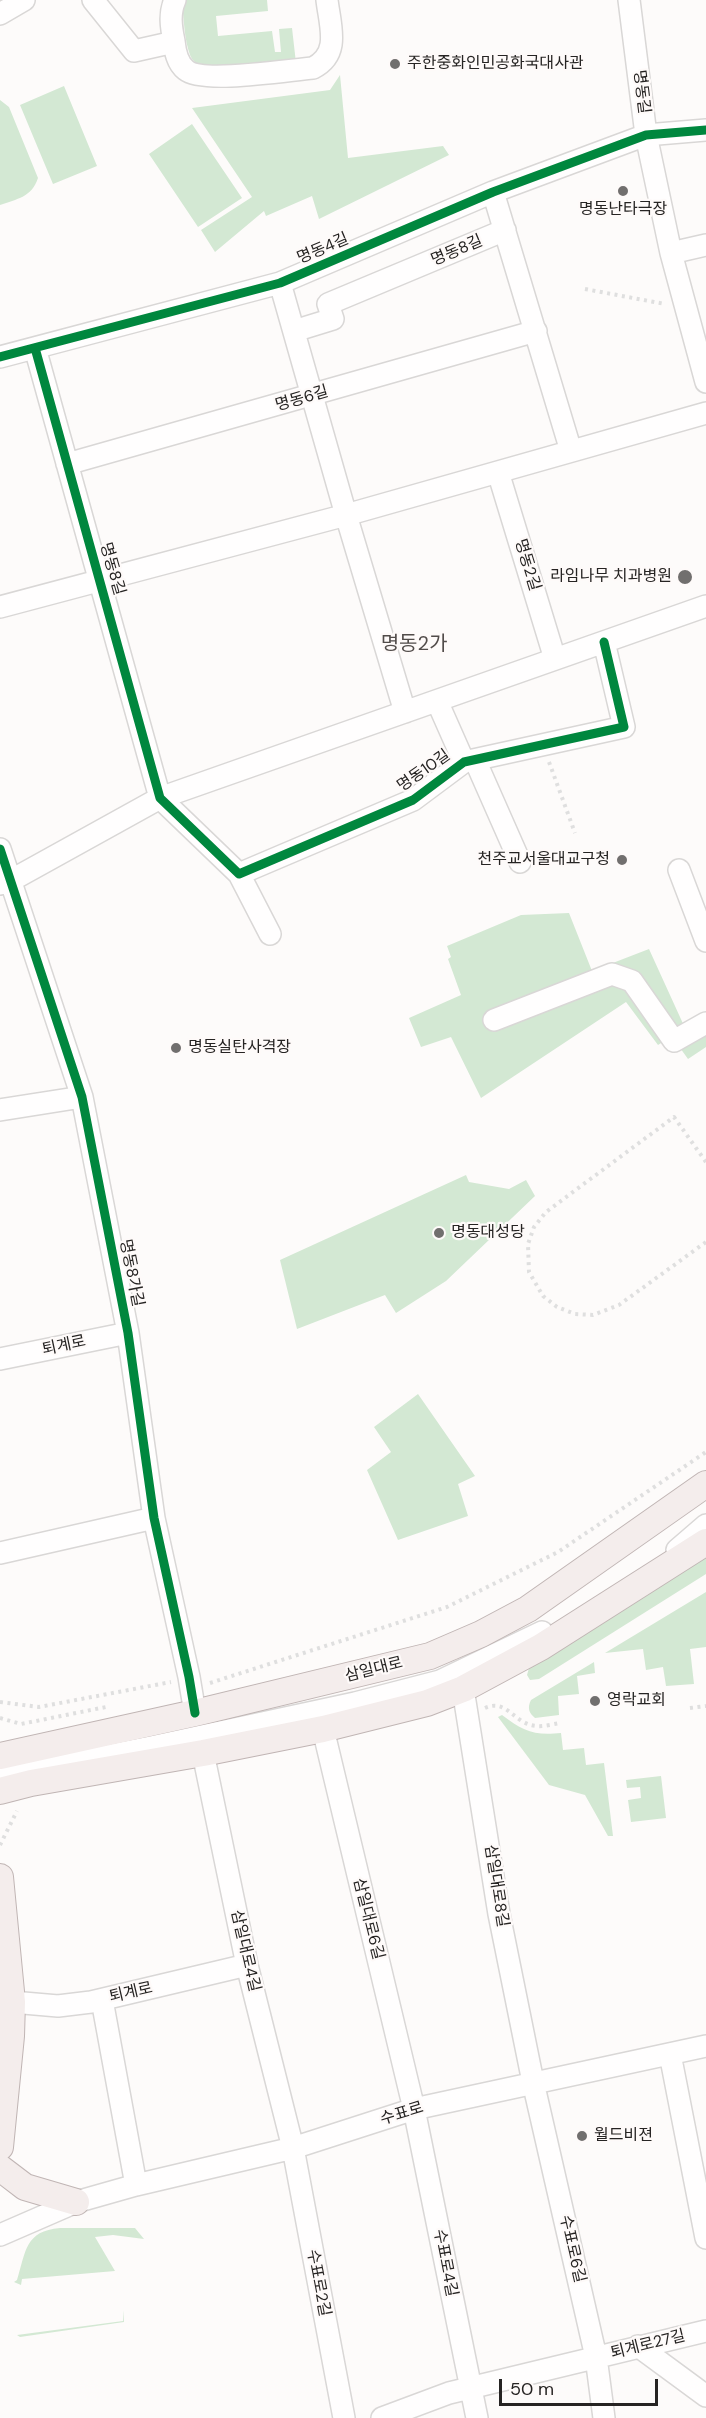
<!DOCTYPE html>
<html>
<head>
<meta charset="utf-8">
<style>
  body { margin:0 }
  #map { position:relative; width:706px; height:2418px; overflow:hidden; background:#fdfbfa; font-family:"DM Sans",sans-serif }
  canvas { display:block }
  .scale { position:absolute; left:499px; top:2379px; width:159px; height:27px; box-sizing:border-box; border:3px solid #262423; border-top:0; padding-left:8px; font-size:18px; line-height:21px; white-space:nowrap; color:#262423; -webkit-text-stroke:4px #fefaf9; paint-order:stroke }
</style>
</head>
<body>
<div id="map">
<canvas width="706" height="2418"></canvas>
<div class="scale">50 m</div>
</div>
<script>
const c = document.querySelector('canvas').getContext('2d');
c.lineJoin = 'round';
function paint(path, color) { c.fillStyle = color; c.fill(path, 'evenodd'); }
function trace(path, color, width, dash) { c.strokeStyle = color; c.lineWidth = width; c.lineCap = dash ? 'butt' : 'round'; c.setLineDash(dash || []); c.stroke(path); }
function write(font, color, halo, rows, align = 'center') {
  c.font = font + ' "DM Sans","Noto Sans KR",sans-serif'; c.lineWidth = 4.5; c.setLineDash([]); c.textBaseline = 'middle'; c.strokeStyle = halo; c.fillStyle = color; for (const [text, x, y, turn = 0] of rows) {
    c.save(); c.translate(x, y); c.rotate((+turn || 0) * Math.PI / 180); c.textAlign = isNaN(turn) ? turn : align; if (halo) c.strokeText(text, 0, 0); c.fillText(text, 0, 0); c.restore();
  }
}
const green = new Path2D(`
  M184 0H267L268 11 216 16 218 36 272 31 275 52H281L279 29 292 28 296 63C273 65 200 82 190 55 184 39 184 19 182 3Z
  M340 75 348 158 443 146 449 155 319 219 312 196 266 216 264 211 215 252 201 230 252 197 192 108 330 90Z
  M64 86 97 166 53 184 20 105Z
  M0 100 9 107 38 178C32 197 17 199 0 205Z
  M192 124 242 198 198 227 149 154Z
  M569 913 592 971 649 949 685 1028 658 1045 626 1002 481 1098 451 1037 421 1047 409 1018 461 995 448 959 451 957 447 946 521 915Z
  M706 1028V1047L688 1059 678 1045Z
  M466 1175 469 1182 509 1189 526 1180 535 1196 446 1281 396 1313 385 1295 297 1329 280 1260Z
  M418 1394 475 1476 458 1484 468 1516 398 1540 367 1470 391 1452 374 1427Z
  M706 1554V1574L539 1679 530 1680 527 1675 529 1668Z
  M706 1592V1647L690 1649 694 1684 666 1686 663 1667 646 1670 643 1649 605 1653Z
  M594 1662 595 1673 577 1676 579 1694 558 1696 559 1715 535 1718C529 1713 527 1708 531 1700Z
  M502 1715C523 1731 534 1736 561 1733L563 1750 584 1748 586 1765 604 1763 613 1836H608L585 1795 549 1785 498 1717Z
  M661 1776 666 1818 631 1822 628 1800 641 1798 640 1787 627 1788 626 1780Z
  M60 2228H135L144 2239 113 2235 95 2237 115 2271 22 2279 21 2285 14 2282 17 2280C26 2251 25 2231 60 2228Z
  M123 2310 124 2322 20 2337 17 2335 123 2321Z`);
const path = new Path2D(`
  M585 289 665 304
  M549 762 575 833
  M706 1162 674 1117 546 1212 534 1227 528 1244 529 1272 543 1296 557 1307 575 1314 593 1315 619 1305 706 1242
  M210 1683 447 1607 558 1552 706 1452
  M0 1702 39 1707 171 1682
  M485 1708C507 1698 514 1724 536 1726 544 1727 553 1724 560 1723
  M690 1708 706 1706
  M0 1718 21 1724 106 1707
  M0 1845 17 1811`);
const minor = new Path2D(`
  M93 0 134 51 174 42
  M175 0C169 13 171 27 174 41 175 51 177 63 186 70 203 84 288 70 313 68 341 54 330 26 327 0
  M629 0 646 135 671 253 706 382
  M0 14 24 0
  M493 192 571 451
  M671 253 706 245
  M280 283 346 515 405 712
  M294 331 333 319 328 304 505 230
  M35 348 160 798 239 874 413 800 464 762 624 727 604 642
  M0 357 280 283 493 192 646 135 706 130
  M67 464 536 331
  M498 472 555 659
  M0 607 346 515 706 413
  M437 701 464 762
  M475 760 520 862
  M0 849 82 1097 128 1333 154 1518 189 1677 195 1713
  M679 870 706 941
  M239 874 270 934
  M0 884 10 881 160 798 706 606
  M494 1020 612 974 632 981 674 1041 706 1023
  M0 1110 82 1097
  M0 1359 128 1333
  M677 1550 706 1525
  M0 1553 154 1518
  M463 1689 499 1914 533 2082 596 2357 604 2418
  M323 1729 414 2109 477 2418
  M203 1753 247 1965 293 2148 344 2418
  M0 1777 151 1747 355 1703 440 1681 542 1632
  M102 2000 136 2185
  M12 2002 58 2006 91 2002 247 1965
  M670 2054 706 2238
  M0 2235 76 2202 136 2185 293 2148 414 2109 706 2046
  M638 2346 706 2396
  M382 2418 449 2393 706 2331`);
const major = new Path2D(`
  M0 1756 195 1713 430 1656 481 1634 528 1609 706 1484
  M0 1791 31 1783 203 1753 323 1729 427 1703 463 1689 541 1647 706 1542
  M0 1877 12 2002 11 2036 0 2147
  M0 2168 25 2187 76 2202`);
const cycleway = new Path2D(`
  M35 348 160 798 239 874 413 800 464 762 624 727 604 642
  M0 357 280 283 493 192 646 135 706 130
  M0 849 82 1097 128 1333 154 1518 189 1677 195 1713`);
const markers = [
  [395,64,6,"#716f6e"],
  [623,191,6,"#716f6e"],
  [685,577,8,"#716f6e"],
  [622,860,6,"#716f6e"],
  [176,1048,6,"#716f6e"],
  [439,1233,6,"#716f6e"],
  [595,1701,6,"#716f6e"],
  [582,2136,6,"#716f6e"]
];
const poiNames = [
  ["주한중화인민공화국대사관",407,64],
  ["명동난타극장",623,210,"center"],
  ["라임나무 치과병원",672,577,"right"],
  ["천주교서울대교구청",610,860,"right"],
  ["명동실탄사격장",188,1048],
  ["명동대성당",451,1233],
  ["영락교회",607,1701],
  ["월드비젼",594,2136]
];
const streetNames = [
  ["명동길",641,92,83],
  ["명동4길",323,249,-23],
  ["명동8길",457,251,-23],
  ["명동6길",302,399,-16],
  ["명동2길",527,565,73],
  ["명동8길",112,569,74],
  ["명동10길",424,771,-35],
  ["명동8가길",131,1273,79],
  ["퇴계로",64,1346,-12],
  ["삼일대로",374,1670,-14],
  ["삼일대로8길",496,1886,81],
  ["삼일대로6길",368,1919,76],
  ["삼일대로4길",245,1951,77],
  ["퇴계로",131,1993,-13],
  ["수표로",402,2114,-17],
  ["수표로6길",572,2249,77],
  ["수표로4길",445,2263,79],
  ["수표로2길",318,2283,79],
  ["퇴계로27길",648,2345,-14]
];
const quarterNames = [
  ["명동2가",414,645]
];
paint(green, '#d3e8d3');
trace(minor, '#d9d7d6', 24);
trace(major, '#c0b5b4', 28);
trace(path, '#dfdfdf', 4, [3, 4.5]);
trace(minor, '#fffefe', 21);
trace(major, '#f4edec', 26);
trace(cycleway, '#00873e', 9);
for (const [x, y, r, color] of markers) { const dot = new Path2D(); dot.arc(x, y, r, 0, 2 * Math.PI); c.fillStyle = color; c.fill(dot); trace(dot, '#fefaf9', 2); }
write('16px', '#262423', '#fefaf9', poiNames, 'left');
write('16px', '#262423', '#fefaf9', streetNames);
write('20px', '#514c4a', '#fefaf9', quarterNames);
</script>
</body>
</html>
